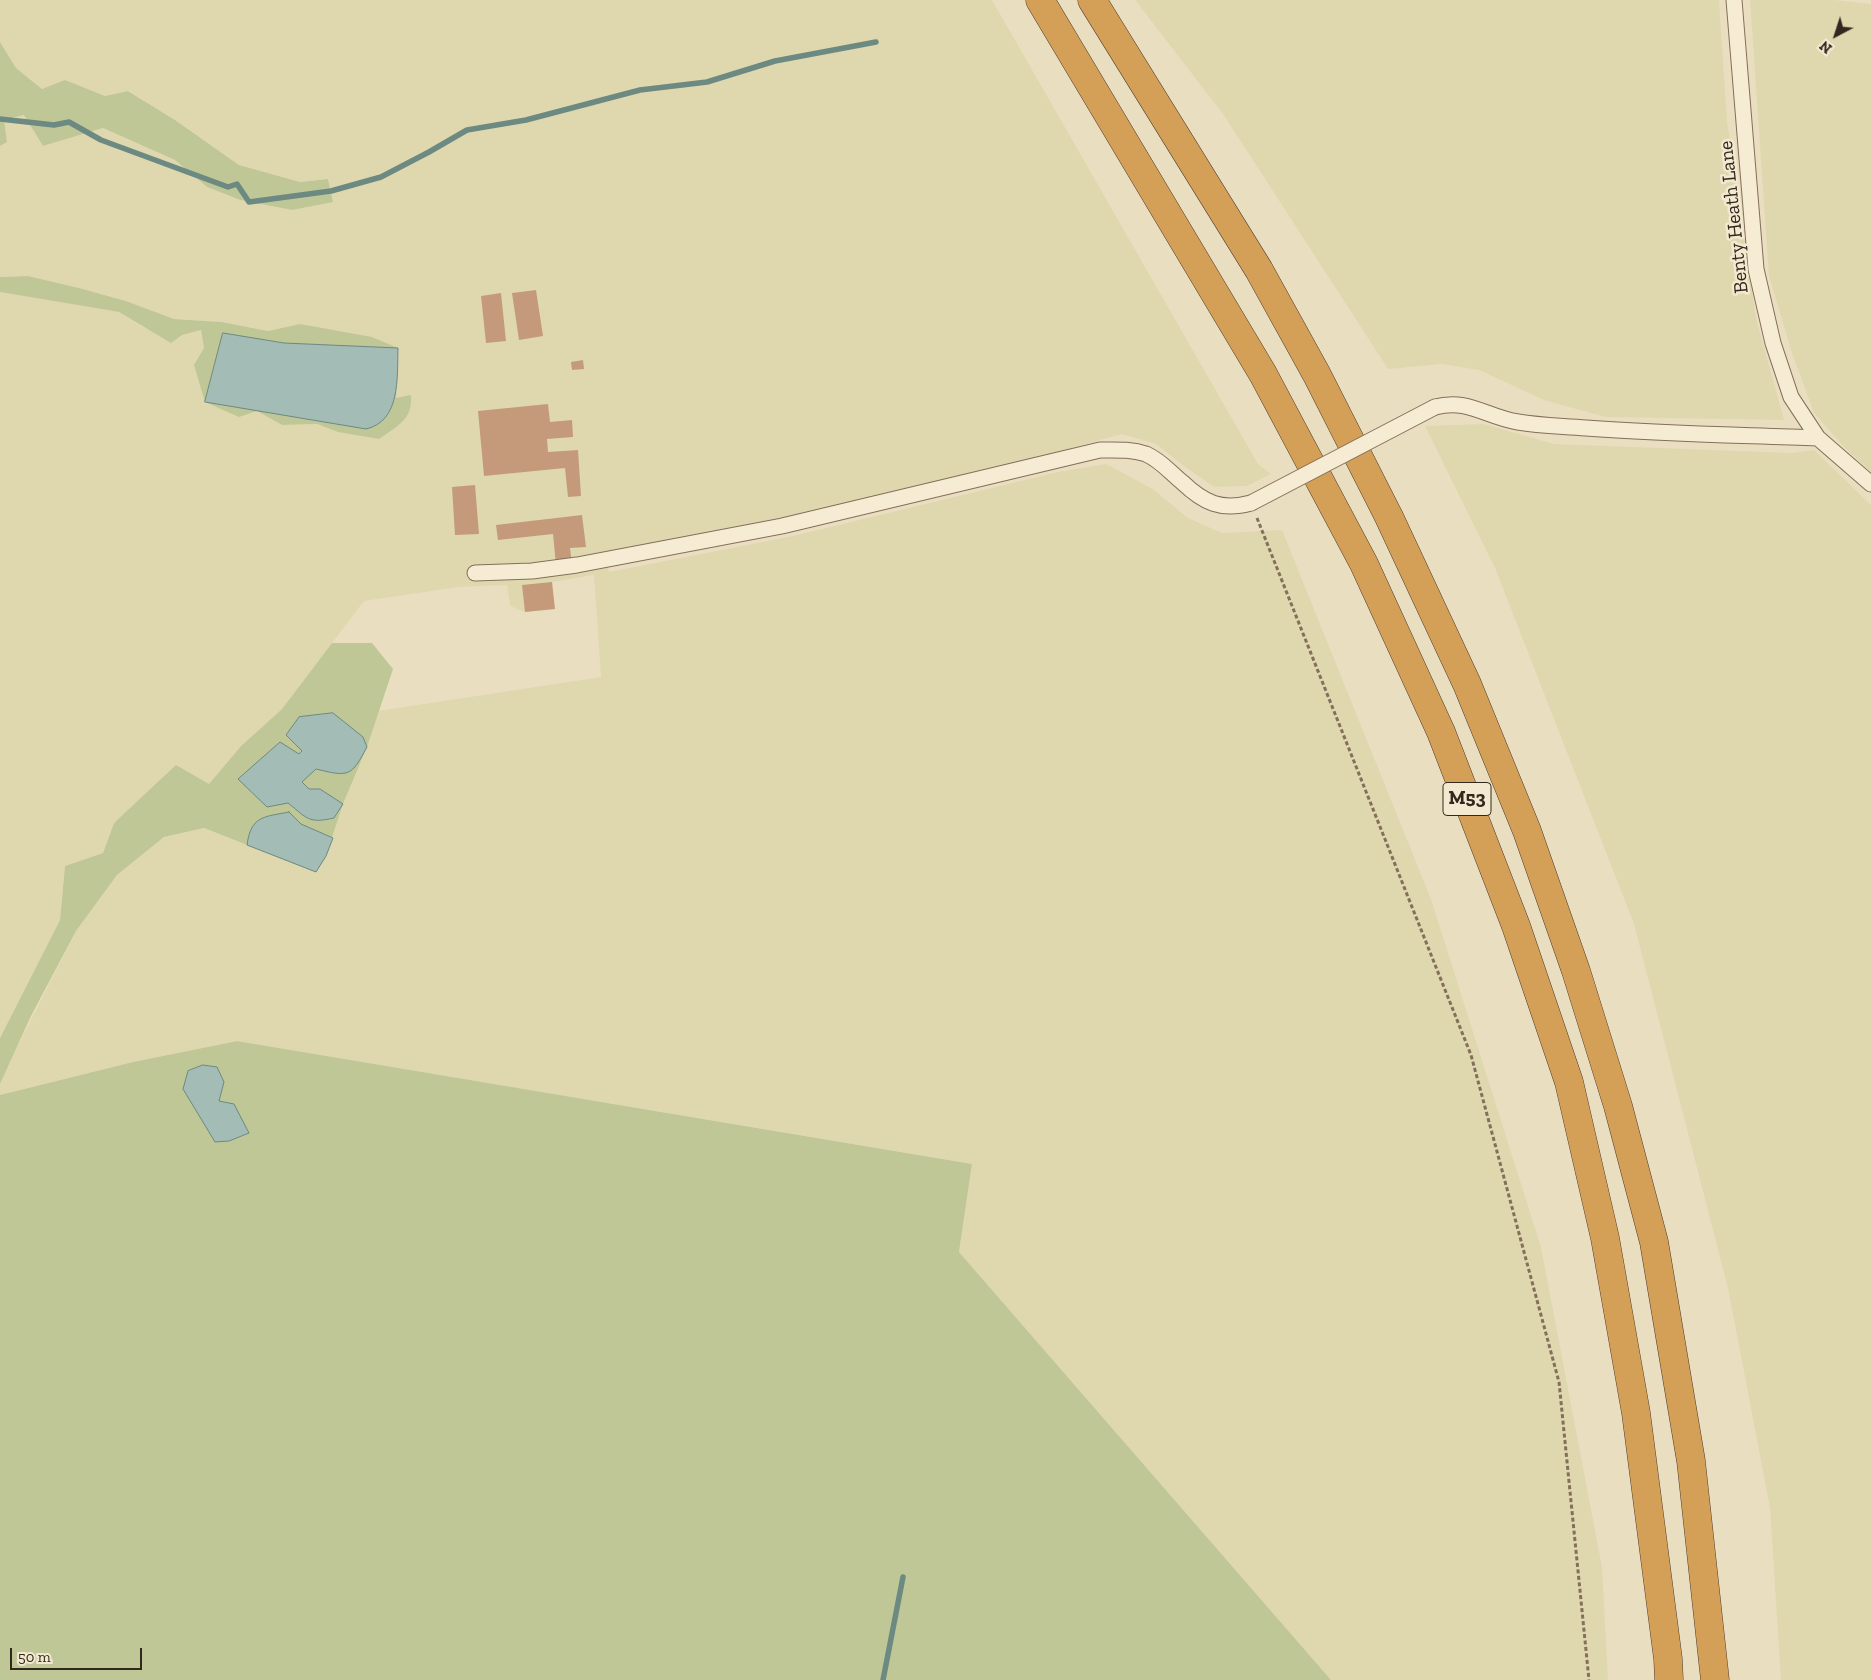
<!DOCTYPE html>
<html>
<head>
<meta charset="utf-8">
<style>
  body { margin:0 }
  #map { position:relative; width:1871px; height:1680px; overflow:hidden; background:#eadec1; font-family:"Zilla Slab",serif }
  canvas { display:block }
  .north { position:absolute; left:1811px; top:10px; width:50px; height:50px; -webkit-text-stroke:4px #f2e9d0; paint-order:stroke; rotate:220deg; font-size:14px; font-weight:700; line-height:20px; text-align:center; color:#33281d }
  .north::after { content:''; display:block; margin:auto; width:18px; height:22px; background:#33281d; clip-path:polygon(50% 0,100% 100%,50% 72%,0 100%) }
  .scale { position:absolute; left:10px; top:1648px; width:132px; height:22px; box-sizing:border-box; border:2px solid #33281d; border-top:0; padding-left:6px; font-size:15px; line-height:18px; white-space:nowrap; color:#33281d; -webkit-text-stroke:4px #f2e9d0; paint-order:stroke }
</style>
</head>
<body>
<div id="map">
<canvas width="1871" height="1680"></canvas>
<div class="north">N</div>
<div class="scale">50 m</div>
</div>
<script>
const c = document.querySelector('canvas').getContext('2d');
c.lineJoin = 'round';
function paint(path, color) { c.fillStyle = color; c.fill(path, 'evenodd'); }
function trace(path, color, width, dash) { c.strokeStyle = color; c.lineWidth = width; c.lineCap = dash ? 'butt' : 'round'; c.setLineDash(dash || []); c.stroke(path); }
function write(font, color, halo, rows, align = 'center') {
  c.font = font + ' "Zilla Slab",serif'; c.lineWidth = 5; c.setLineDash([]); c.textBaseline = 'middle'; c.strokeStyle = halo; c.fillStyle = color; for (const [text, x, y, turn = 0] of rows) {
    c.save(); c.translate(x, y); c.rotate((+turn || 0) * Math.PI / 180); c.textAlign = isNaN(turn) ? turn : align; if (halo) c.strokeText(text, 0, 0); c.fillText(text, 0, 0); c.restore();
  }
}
const farmland = new Path2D(`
  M0 0H992L1258 464 1271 474 1247 486 1214 487 1184 466 1156 444 1122 434 1050 454 903 490 606 557 609 572 793 536 1058 472 1106 464 1153 489 1188 518 1222 533 1282 530 1431 899 1541 1247 1602 1567 1608 1680H1331L959 1252 972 1164 237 1041 133 1062 0 1095V1084L9 1063 76 931 117 875 164 837 204 828 316 871 326 856 343 804 367 747 378 711 601 677 594 575 552 582 555 609 525 612 510 606 507 585 459 587 364 601 282 709 241 746 209 784 114 822 103 853 65 866 60 920 0 1038V292L119 312 145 328 182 335 201 330 204 348 257 411 282 425 317 424 338 432 396 399 300 324 268 331 222 322 174 319 126 301 79 288 28 276 0 277V146L7 142 4 120 25 115 43 146 103 128 175 160 207 187 240 200 292 210 333 201 328 179 300 182 239 165 175 120 129 91 105 96 65 81 42 89 16 68 0 42Z
  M1135 0H1719L1727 121 1756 318 1784 420 1605 417 1544 400 1479 370 1442 364 1388 369 1223 114Z
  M1750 0H1835L1871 4V472L1844 447 1814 413 1792 353 1769 276Z
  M1484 424 1554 444 1792 453 1814 450 1871 505V1680H1781L1770 1508 1728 1288 1634 924 1495 568 1425 426Z`);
const green = new Path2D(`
  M0 42 16 68 42 89 65 80 105 96 128 91 175 120 239 165 300 182 328 179 333 202 292 210 240 200 207 187 175 160 103 128 43 146 24 115 4 120 7 142 0 146Z
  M28 276 79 288 126 301 174 319 222 322 268 331 300 324 372 337 398 348 396 398 411 395C413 420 397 426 379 439L338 432 317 424 282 425 257 411 239 417 205 402 194 365 204 348 201 330 182 335 171 343 119 312 0 292V277Z
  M332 643H372L393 669 367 747 343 804 326 856 316 872 204 828 164 837 117 875 76 931 31 1016 0 1084V1038L60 920 65 866 103 853 114 823 176 765 209 784 241 746 282 709Z
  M237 1041 972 1164 959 1252 1331 1680H0V1095L133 1062Z`);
const water = new Path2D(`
  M223 333 284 343 398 348C397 377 401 421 366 429L205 402Z
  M333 713 363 737 367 747C351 777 349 777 316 769L302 782 309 789H320L343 804 334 818C308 824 307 818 288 803L267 807 238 779 280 742 299 754 302 751 286 735 299 717Z
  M289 812 301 824 333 838 326 856 316 872 247 845C251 816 263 817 289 812Z
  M203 1065 217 1067 224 1082 219 1101 234 1104 249 1133 229 1141 215 1142 183 1089 188 1071Z`);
const stream = new Path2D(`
  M0 119 54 125 69 122 101 140 228 187 237 184 249 202 331 191 381 177 429 152 467 130 526 120 640 90 707 82 775 61 876 42
  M883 1680 903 1577`);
const building = new Path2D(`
  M536 290 543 336 519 340 512 293Z
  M501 293 506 341 486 343 481 296Z
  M583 360 584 369 572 370 571 362Z
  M548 404 550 422 572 420 573 437 547 439 548 452 578 450 581 496 568 497 565 468 484 476 478 411Z
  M475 485 479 534 455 535 452 487Z
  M582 515 586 547 570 548 572 564 556 565 553 534 498 540 496 525Z
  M552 582 555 609 525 612 522 585Z`);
const path = new Path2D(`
  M1257 518 1471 1055 1559 1382 1589 1680`);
const minor = new Path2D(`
  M1734 0 1756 269 1773 343 1791 397 1818 438 1871 484
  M1435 407C1468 398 1486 417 1518 422 1541 426 1564 426 1586 428 1663 434 1741 435 1818 438
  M475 573 532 571 577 565 782 526 1100 450C1116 450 1131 449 1146 454 1160 460 1170 472 1182 482 1204 503 1221 511 1251 503`);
const motorway = new Path2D(`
  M1040 0 1263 374 1364 564 1441 732 1516 926 1569 1082 1605 1238 1636 1413 1668 1659 1669 1680
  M1092 0 1259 270 1317 375 1389 517 1467 684 1527 831 1576 971 1618 1106 1654 1242 1691 1461 1715 1680`);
const minorBridge = new Path2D(`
  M1251 503 1435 407`);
const shields = [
  [1467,799,48]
];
const shieldNames = [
  ["M53",1467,799]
];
const streetNames = [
  ["Benty Heath Lane",1734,217,-96]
];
paint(farmland, '#dfd8af');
paint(green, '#c0c796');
paint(water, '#a3bdb6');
trace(water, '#6c8982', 1);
trace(stream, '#6c8982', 5.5);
paint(building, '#c59a7a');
trace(minor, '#82705a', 17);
trace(motorway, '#503e2e', 29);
trace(path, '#82705a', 3, [4, 2.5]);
trace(minor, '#f6ecd3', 15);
trace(motorway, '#d49f57', 28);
trace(minorBridge, '#82705a', 17, []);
trace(minorBridge, '#f6ecd3', 15);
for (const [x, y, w] of shields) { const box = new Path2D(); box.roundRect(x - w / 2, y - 16.5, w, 33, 4); c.fillStyle = '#f2e9d0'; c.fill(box); trace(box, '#33281d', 1); }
write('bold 19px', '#33281d', null, shieldNames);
write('20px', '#33281d', '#f2e9d0', streetNames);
</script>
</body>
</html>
